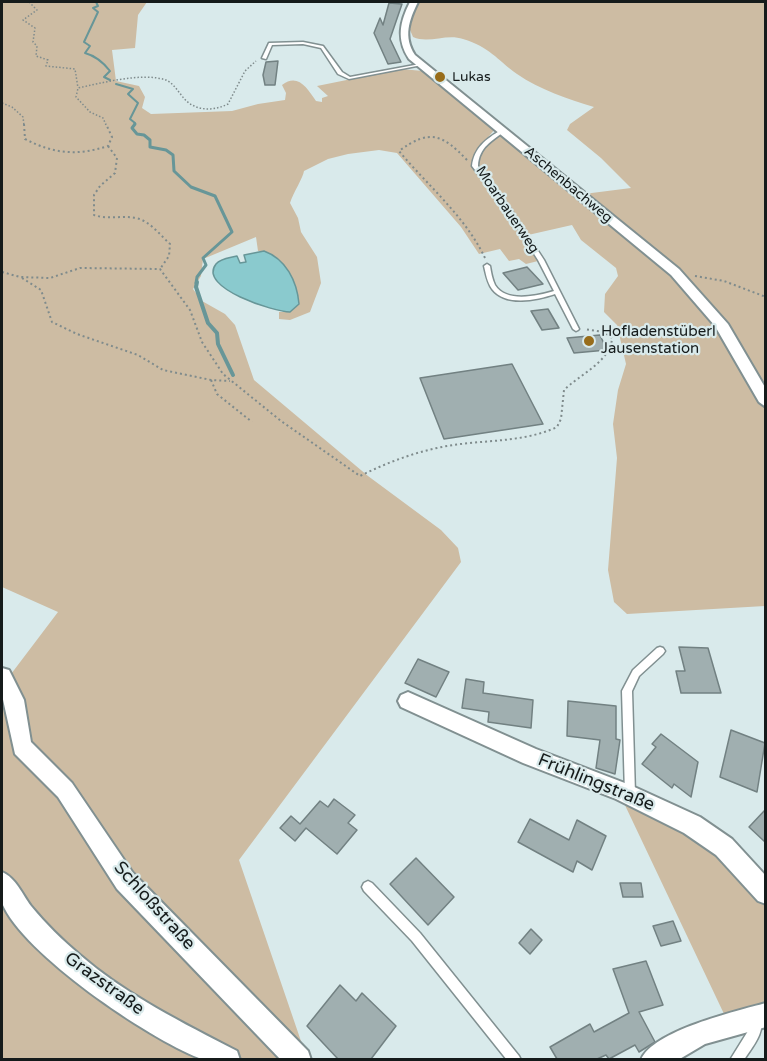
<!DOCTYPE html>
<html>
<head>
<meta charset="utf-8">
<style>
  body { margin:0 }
  #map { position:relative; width:767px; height:1061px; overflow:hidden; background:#d9eaeb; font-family:"Varela Round",sans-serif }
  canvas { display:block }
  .frame { position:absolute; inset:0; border:3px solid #151b1b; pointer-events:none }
</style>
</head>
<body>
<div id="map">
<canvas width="767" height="1061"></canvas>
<div class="frame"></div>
</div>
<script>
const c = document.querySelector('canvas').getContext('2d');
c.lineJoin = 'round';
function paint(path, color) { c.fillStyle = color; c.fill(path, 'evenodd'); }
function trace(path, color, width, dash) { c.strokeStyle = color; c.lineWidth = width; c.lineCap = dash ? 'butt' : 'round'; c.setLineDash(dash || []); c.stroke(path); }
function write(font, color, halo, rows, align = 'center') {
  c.font = font + ' "Varela Round",sans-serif'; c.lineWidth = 4.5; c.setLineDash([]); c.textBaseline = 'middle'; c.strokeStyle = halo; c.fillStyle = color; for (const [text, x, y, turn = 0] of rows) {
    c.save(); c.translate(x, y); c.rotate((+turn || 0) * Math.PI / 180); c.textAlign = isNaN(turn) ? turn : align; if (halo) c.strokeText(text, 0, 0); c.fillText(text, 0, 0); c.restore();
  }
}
const green = new Path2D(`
  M2 2H147L138 15 135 48 112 50 116 81 139 86 145 97 142 108 151 114 232 111 258 104 285 100 286 93 282 85C298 73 307 88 316 101L322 102V98L328 96 317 86 401 69 423 71 495 129 474 154 473 166 505 210 538 261 526 264 519 259 509 261 500 249 479 254 461 227 397 153 379 150 348 154 328 159 304 171C303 178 293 193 290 203L298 218 301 232 317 257 321 283 310 312 290 320 279 319V312H290L299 304C290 284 284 251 258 251L256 237 203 259 201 276 193 289 202 301 225 314 235 325 254 380 368 476 441 530 458 548 461 562 239 860 303 1047 292 1059H2V686L58 612 2 587Z
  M419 2H765V606L627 614 614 602 608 570 617 458 613 424 618 390 626 364 617 325 604 312 605 294 618 276 616 268 581 240 572 225 528 235 478 166C479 152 487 141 500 136L507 138 576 195 631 188 601 158 567 130 570 124 594 107C568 99 540 90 517 74 496 59 490 47 463 39 447 33 429 44 413 37L408 25Z
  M623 801 691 829 765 900V1009L725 1016Z`);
const water = new Path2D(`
  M264 251C286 259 297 281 299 304L290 312C275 312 197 288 216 264 221 258 230 258 237 256L240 263 246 262 244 255Z`);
const streamFar2 = new Path2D(`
  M96 2 98 6 93 8 98 12 84 42 90 46 85 53C96 56 103 62 110 71L104 77 110 80
  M116 84 133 89 128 94 138 103 130 119 135 123 134 125`);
const streamFar1 = new Path2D(`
  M135 124 132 128 137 134 144 135 150 140V147L166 150 173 155 174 171 191 187 215 196 232 232 203 258 206 265 197 277 196 283`);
const stream = new Path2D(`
  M197 282 196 287 208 323 217 333 218 344 233 375`);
const building = new Path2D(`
  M389 3 402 4 390 39 401 62 388 64 374 33 380 18 383 25Z
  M278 61 275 85H265L263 75 266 62Z
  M527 267 543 284 518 290 503 273Z
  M548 309 559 328 542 330 531 311Z
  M600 335 607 350 574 353 567 338Z
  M512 364 543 424 444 439 420 378Z
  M679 647 708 648 721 693H681L676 671H685Z
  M418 659 449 672 436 697 405 683Z
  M466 679 484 682 483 693 533 700 531 728 488 722 489 712 462 708Z
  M568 701 616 706V739L620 740 615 774 596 768 600 740 567 736Z
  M731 730 765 743 757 792 720 777Z
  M661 734 698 762 691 797 674 784 672 788 642 764 656 747 652 744Z
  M334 799 355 815 348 823 357 830 337 854 306 828 295 841 280 828 291 816 300 824 320 801 328 807Z
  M765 810V842L749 827Z
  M530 819 569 840 577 820 606 836 592 870 577 861 573 872 518 842Z
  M416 858 454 897 428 925 390 884Z
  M620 883H641L643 897H623Z
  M673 921 681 941 661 946 653 926Z
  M531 929 542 940 530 954 519 943Z
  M646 961 663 1005 639 1012 655 1042 639 1052 635 1045 609 1059 606 1055 597 1059H557L550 1047 590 1024 594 1032 629 1013 613 969Z
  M340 985 356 1001 362 993 396 1026 371 1059H338L307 1026Z`);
const pathFar1 = new Path2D(`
  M29 2 37 10 23 20 35 28 33 42 37 46 36 56 48 60 46 66 75 69 78 88
  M2 103 12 107 23 117 24 125
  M106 125 103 118 90 112 76 97 78 88C102 83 142 72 166 80 173 83 177 90 182 96 193 111 212 112 228 104L245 71 256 61`);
const path = new Path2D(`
  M24 124 25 139C54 154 77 156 108 146L112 137 106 124
  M108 146 117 158 115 173 100 186 94 195V215C109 220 122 215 136 218 150 221 160 235 170 244L169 256 160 269
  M467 160C443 135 430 128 399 151 428 186 465 216 485 258
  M2 272 20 277 50 278 80 268 160 269 190 310 202 342 223 374 281 421 360 476C392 460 426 448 461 444 494 440 527 441 557 427L561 419 564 390C579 375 611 361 612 338L604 332 584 329
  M695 276 724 281 766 297
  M22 278 41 290 52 322 77 334 138 355 163 370 211 380 230 381
  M211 380 217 394 252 422`);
const service = new Path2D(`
  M303 42 323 46 342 72 350 77 420 64 422 65 349 79 338 74 321 48 303 44 272 45 266 59 262 58 269 43Z
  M501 130 505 131C492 141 479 147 478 166L510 208 544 260 579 329 578 330 576 331 573 329 555 294C537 300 506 307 492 289 487 282 486 274 484 266L487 264 490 266C491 272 492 279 495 285 506 303 537 296 554 291L538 260 506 210 472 166C474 148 486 139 501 130Z
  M660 647 663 648 665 651 663 654 639 676 632 691 635 794 634 798 630 799 626 798 625 794 622 691 633 670 657 648Z
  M368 881 372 883 420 933 519 1056 521 1060H507L412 941 364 891 362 887 364 883Z
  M756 1015 760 1017C766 1032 752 1047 744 1060H730L748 1031 752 1017Z`);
const minor = new Path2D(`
  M410 2H418C409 20 403 37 415 55L679 269 728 324 766 389V407L759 402 715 326 671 275 409 59C396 39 400 22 410 2Z
  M2 668 9 670 24 700 31 742 72 783 133 873 308 1051 311 1060H281L117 889 58 797 15 754 2 695Z
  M408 692 536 749 630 785 700 817 732 839 766 876V904L758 901 716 855 684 833 616 799 523 763 401 707 398 701 401 695Z
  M2 872C16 878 22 894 31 906 46 924 62 940 80 955 126 995 183 1023 237 1051L240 1060C228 1060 210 1061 199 1058 148 1038 23 954 2 903 0 896 1 880 2 872Z
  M766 1003V1027L705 1044 678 1060H641C652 1031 736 1011 766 1003Z`);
const markers = [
  [440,77,6,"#986d1b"],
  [589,341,6,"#986d1b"]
];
const farPoinames = [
  ["Lukas",452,77]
];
const farStreetnames = [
  ["Aschenbachweg",568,185,40],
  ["Moarbauerweg",507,210,56]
];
const poiNames = [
  ["Hofladenstüberl",601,332],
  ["Jausenstation",601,349]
];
const nearStreetnames = [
  ["Frühlingstraße",596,783,22],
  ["Schloßstraße",154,906,48],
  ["Grazstraße",104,984,36]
];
paint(green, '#cdbca3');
paint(water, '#8acace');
trace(water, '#679698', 1.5);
trace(streamFar2, '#679698', 2);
trace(streamFar1, '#679698', 3);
trace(stream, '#679698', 4);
paint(building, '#a0afb0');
trace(building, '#728182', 1.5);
trace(service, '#819091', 3);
trace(minor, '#819091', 4);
trace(pathFar1, '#7f8b8c', 1.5, [1.5, 2]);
trace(path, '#7f8b8c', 2, [2, 3]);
paint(service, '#fff');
paint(minor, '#fff');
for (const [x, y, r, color] of markers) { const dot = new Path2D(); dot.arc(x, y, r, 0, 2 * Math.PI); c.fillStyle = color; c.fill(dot); trace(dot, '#d9eaeb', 2); }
write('14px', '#151b1b', '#d9eaeb', farPoinames, 'left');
write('14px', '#151b1b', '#d9eaeb', farStreetnames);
write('15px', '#151b1b', '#d9eaeb', poiNames, 'left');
write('18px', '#151b1b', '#d9eaeb', nearStreetnames);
</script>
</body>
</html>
